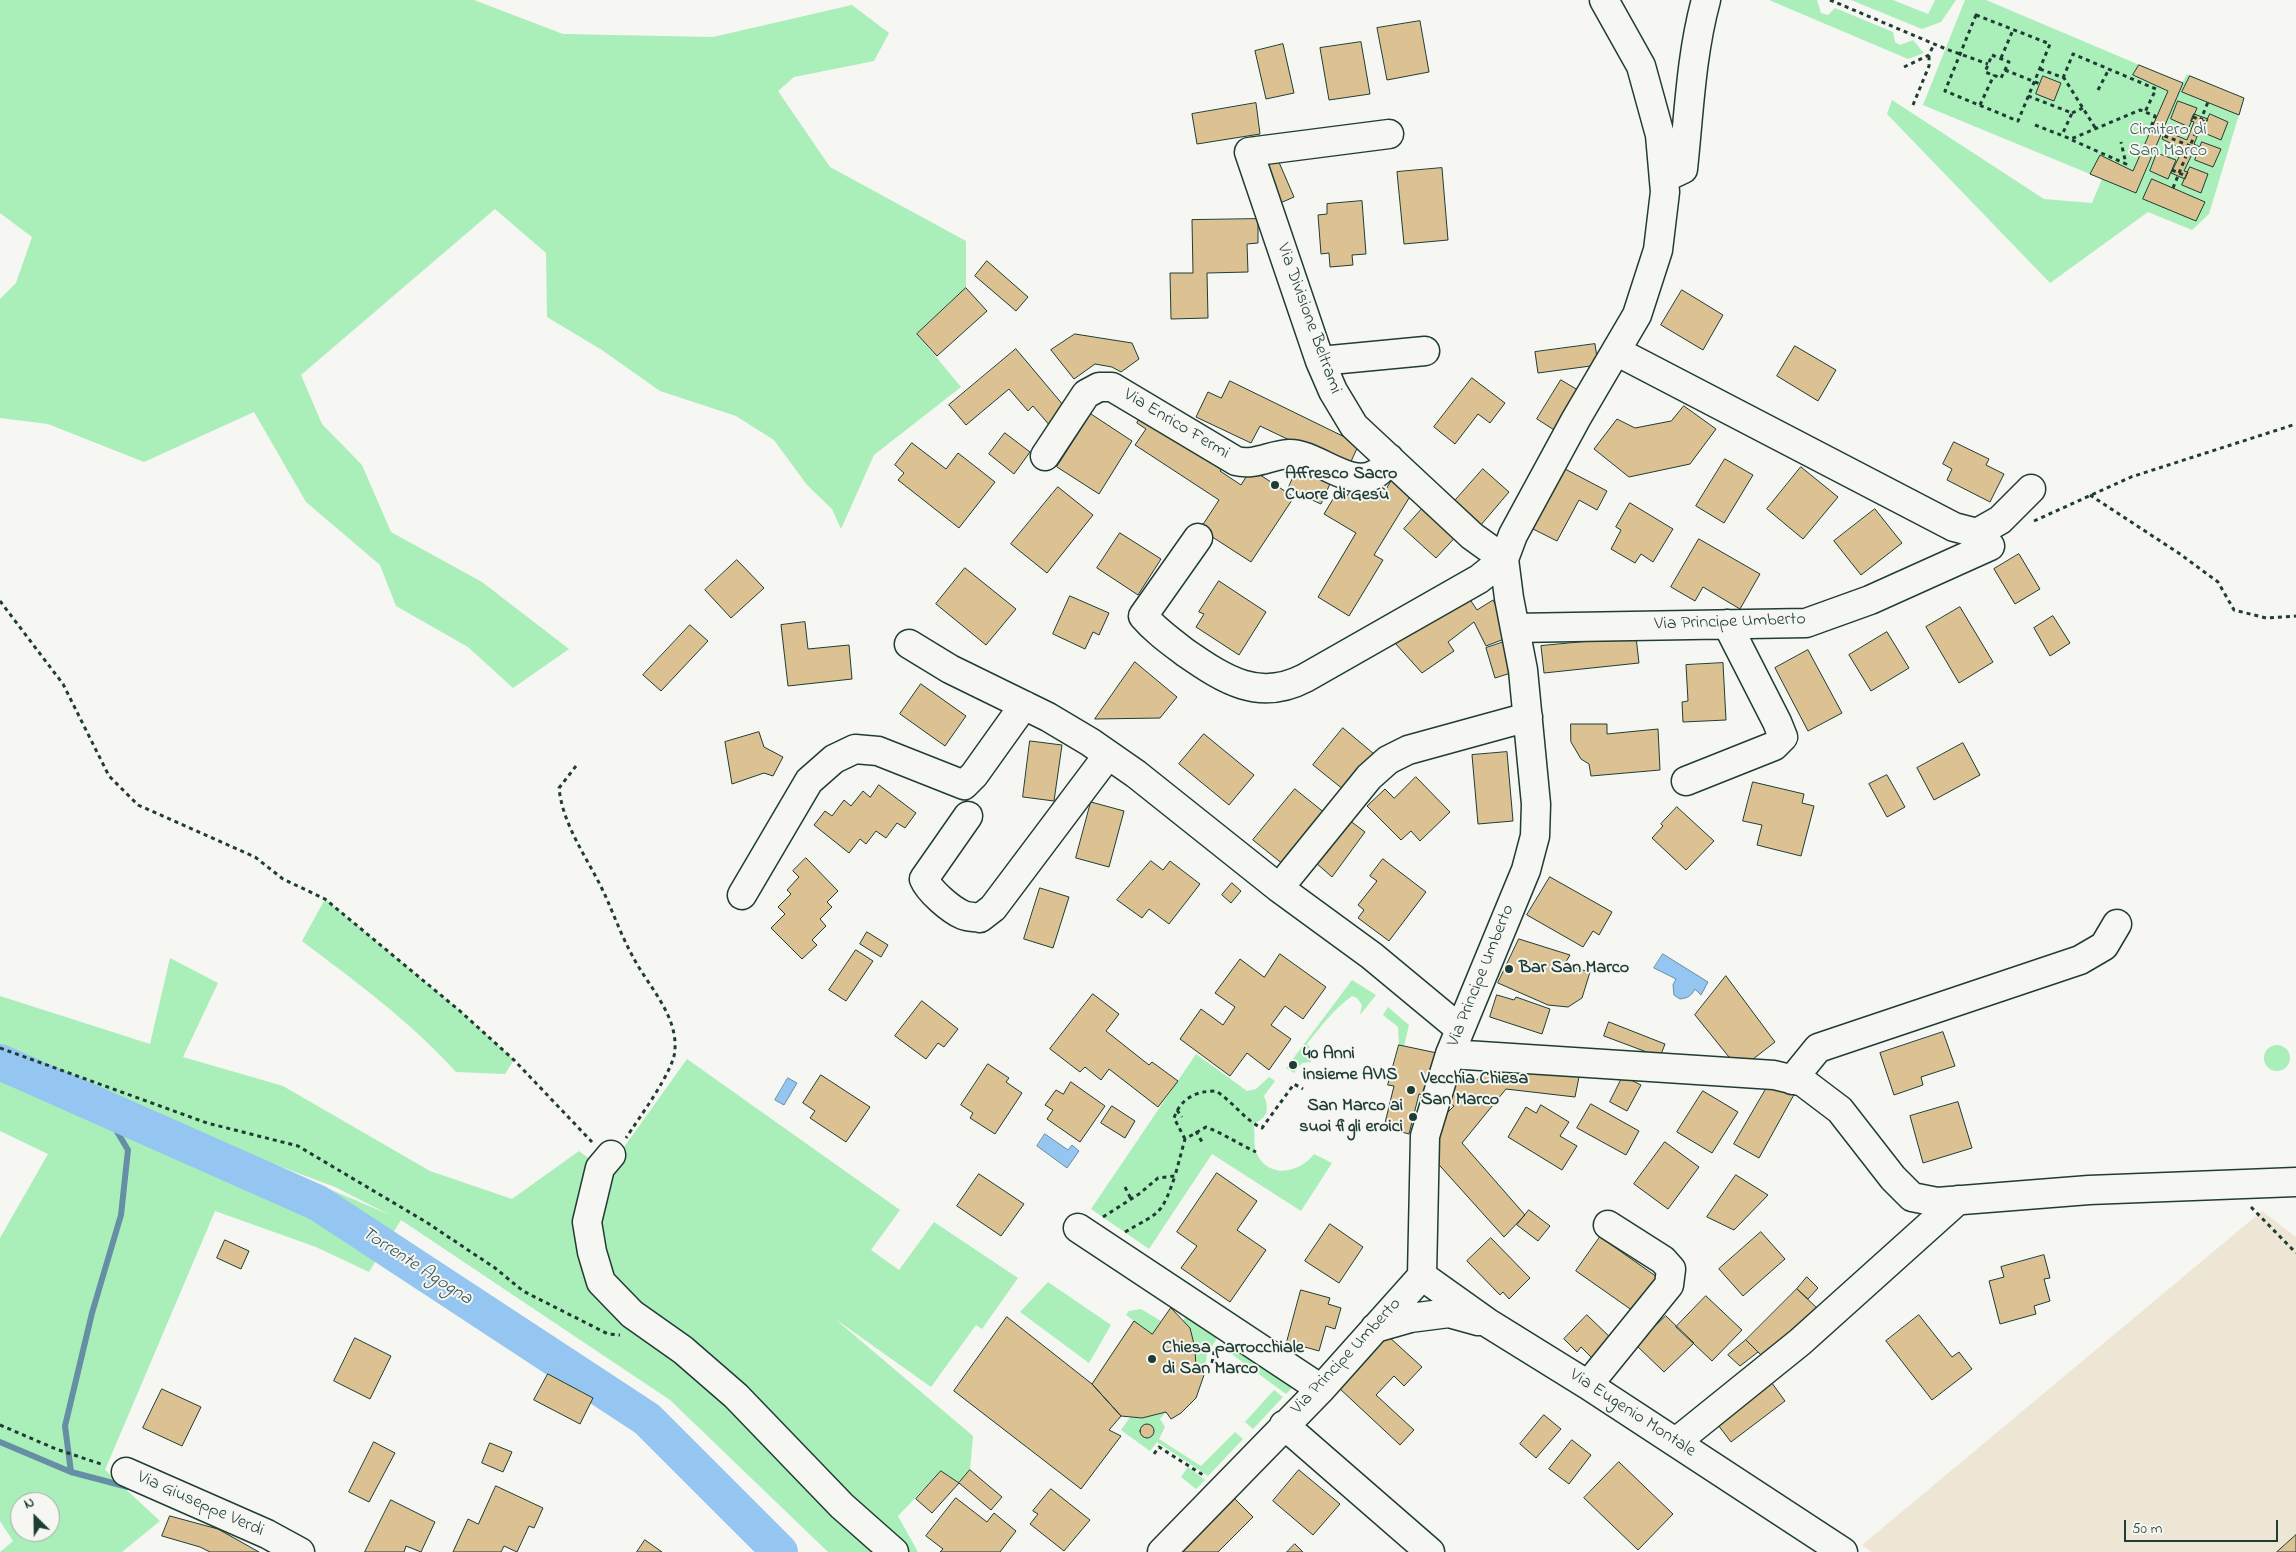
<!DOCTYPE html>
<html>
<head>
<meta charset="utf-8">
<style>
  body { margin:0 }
  #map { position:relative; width:2296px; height:1552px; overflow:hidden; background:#f6f6f2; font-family:"Indie Flower",sans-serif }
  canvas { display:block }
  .north { position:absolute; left:10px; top:1492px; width:50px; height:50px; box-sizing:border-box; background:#f6f6f2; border:1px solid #a0aca6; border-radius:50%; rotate:337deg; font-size:14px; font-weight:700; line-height:20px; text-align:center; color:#1f3d34 }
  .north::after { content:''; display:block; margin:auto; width:18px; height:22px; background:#1f3d34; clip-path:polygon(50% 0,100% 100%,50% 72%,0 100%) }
  .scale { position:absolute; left:2124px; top:1520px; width:154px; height:22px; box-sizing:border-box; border:2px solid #1f3d34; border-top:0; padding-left:6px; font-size:15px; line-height:18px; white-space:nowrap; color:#1f3d34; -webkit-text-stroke:4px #f6f6f2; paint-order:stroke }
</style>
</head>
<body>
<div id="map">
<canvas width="2296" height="1552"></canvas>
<div class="north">N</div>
<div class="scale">50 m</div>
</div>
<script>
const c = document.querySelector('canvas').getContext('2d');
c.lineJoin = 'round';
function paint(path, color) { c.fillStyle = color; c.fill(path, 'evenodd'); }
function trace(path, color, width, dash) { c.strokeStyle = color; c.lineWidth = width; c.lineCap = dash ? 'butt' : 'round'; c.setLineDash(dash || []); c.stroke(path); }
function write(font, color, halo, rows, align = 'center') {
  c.font = font + ' "Indie Flower",sans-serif'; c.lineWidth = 4; c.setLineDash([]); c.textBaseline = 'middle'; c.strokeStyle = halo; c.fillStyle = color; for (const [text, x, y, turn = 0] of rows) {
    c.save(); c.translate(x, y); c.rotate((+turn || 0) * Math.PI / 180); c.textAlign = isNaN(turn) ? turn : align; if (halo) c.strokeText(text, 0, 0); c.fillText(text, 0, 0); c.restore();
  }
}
const built = new Path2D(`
  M2262 1211 2296 1237V1552H1872L1862 1545Z`);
const green = new Path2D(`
  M0 0H474L563 34 713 37 852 5 889 33 874 61 794 77 778 91 830 167 966 241V288L917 334 961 387 874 455 841 529 832 509 807 485 774 440 736 416 660 391 602 350 547 317 546 253 495 209 301 375 322 424 362 465 391 532 482 582 569 649 513 688 468 647 396 606 380 565 306 502 254 412 144 462 48 424 0 418V299L16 283 32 237 0 213Z
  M1769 0H1817L1821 13 1828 15 1835 8 1893 32 1895 42 1900 45 1913 40 1924 53 1908 59Z
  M1851 0H1893L1928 14 1935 0H1956L1941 22 1922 29Z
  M1965 0H1986L2182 83 2187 74 2244 98 2209 214 2192 230 2148 212 2050 283 1887 114 1892 100 2044 199 2092 203 2102 179 1923 105Z
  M325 899 460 1011 514 1060 505 1074 456 1072C410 1021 356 982 302 941Z
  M170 958 218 983 183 1057 283 1086 430 1171 512 1199 579 1151 599 1166 614 1161 687 1059 900 1210 871 1250 899 1270 934 1222 1018 1278 982 1329 976 1325 931 1387 834 1318 973 1436 970 1470 959 1483 941 1471 898 1516 918 1552H828L670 1400 401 1220 369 1272 316 1247 215 1211 105 1470 160 1521 122 1552H0L13 1541 0 1521V1238L48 1154 0 1131V1066L334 1191 390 1215 335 1187 0 1061V996L150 1044ZM20 1502H50V1532H20Z
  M1352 980 1376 995 1360 1015 1362 1005 1357 998 1352 996C1334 1009 1321 1026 1307 1044L1312 1050 1311 1062 1302 1063 1294 1073 1286 1068Z
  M1388 1007 1409 1025 1404 1046 1399 1045 1398 1027 1383 1015Z
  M2264 1058a13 13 0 1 1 26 0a13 13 0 1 1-26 0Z
  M1196 1054 1247 1091 1256 1089 1269 1077 1275 1081 1264 1096C1270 1110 1267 1118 1253 1124 1256 1134 1253 1143 1256 1152 1267 1179 1299 1174 1314 1154L1332 1163 1301 1211 1212 1154 1149 1249 1091 1209Z
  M1048 1282 1111 1325 1089 1363 1020 1312Z
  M1141 1309 1161 1321 1152 1334 1126 1315 1129 1311Z
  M1190 1311 1221 1332 1207 1354 1204 1375 1196 1370C1196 1352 1196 1335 1183 1321Z
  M1227 1335 1295 1385 1286 1394 1222 1347Z
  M1274 1390 1283 1397 1253 1429 1245 1422Z
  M1166 1412 1160 1419 1165 1427 1159 1439 1201 1466 1235 1432 1243 1439 1208 1476 1157 1442 1150 1451 1121 1430 1131 1416 1142 1418Z
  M1188 1467 1205 1480 1196 1489 1181 1477Z`);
const water = new Path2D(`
  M1663 954 1708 982 1701 995 1695 989C1691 996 1688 998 1680 999L1674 995 1673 985 1676 979 1654 968Z
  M788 1078 797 1083 784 1105 775 1100Z
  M1045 1134 1068 1150 1072 1145 1079 1151 1067 1168 1037 1146Z`);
const stream = new Path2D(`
  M0 1442 71 1472 128 1487
  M71 1472 65 1426 92 1313 121 1215 128 1150 103 1108`);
const river = new Path2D(`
  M0 1062 318 1203 647 1419 780 1552`);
const building = new Path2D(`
  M1420 21 1429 72 1387 80 1377 28Z
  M1361 42 1370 94 1329 100 1320 48Z
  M1283 44 1294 93 1266 99 1255 51Z
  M2139 65 2183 83 2136 193 2090 174 2100 155 2133 171 2168 91 2133 75Z
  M2043 76 2061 83 2054 101 2036 94Z
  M2190 76 2244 98 2239 115 2182 92Z
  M2178 101 2197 108 2189 127 2171 119Z
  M1256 103 1260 134 1197 144 1192 114Z
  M2194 114 2208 119 2205 125 2202 124 2194 144 2200 147 2197 153 2193 152 2184 171 2188 172 2185 179 2171 173 2183 149 2162 139 2165 131 2187 140 2194 122 2191 121Z
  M2210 114 2228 122 2221 140 2202 132Z
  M2202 142 2221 149 2213 167 2195 160Z
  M2157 153 2176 160 2168 179 2150 171Z
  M1278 160 1294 197 1278 204 1262 167Z
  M2190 167 2208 174 2201 193 2182 185Z
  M1442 168 1448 240 1404 244 1397 172Z
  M2152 179 2205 202 2196 221 2143 199Z
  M1362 201 1366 254 1352 255 1353 265 1330 267 1329 253 1321 254 1318 215 1327 214V204Z
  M1258 219V243L1247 244 1248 272 1207 273 1208 318 1171 319 1170 273H1193L1192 220Z
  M987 261 1028 297 1016 311 975 276Z
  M966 288 987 311 937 356 917 334Z
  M1682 290 1723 315 1703 350 1661 325Z
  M1075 334 1132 343 1139 359 1121 372 1112 367 1095 364 1074 379 1051 350Z
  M1595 344 1598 365 1538 373 1535 352Z
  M1795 346 1836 370 1818 401 1777 376Z
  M1016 349 1069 412 1051 427 1033 406 1028 411 1009 389 966 425 949 405Z
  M1472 378 1505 403 1490 423 1478 414 1455 444 1434 427Z
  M1561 380 1583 393 1559 433 1537 419Z
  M1230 381 1359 444 1348 468 1260 426 1251 443 1196 417 1208 392 1221 398Z
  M1684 406 1716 429 1690 464 1629 477 1594 449 1617 419 1635 428 1671 421Z
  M1144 412 1224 466 1220 471 1241 485 1251 469 1294 497 1251 562 1200 529 1219 500 1135 445 1146 429 1137 423Z
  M1091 414 1132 441 1099 494 1057 467Z
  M1005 433 1030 452 1014 474 989 454Z
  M1954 442 1989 459 1986 465 2004 474 1990 502 1947 480 1952 469 1943 464Z
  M912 443 946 469 958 453 995 482 959 528 898 480 904 473 895 465Z
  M1725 459 1753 475 1724 523 1696 506Z
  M1300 462 1333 477 1321 504 1288 489Z
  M1801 467 1838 497 1803 539 1767 509Z
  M1483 469 1509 492 1480 526 1453 503Z
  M1565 469 1607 491 1597 510 1579 500 1557 541 1533 529Z
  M1393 478 1414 490 1374 555 1383 560 1349 616 1318 597 1356 533 1324 514 1336 494 1345 499 1354 484 1380 499Z
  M1058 487 1093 515 1047 573 1011 544Z
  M1429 501 1461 531 1436 558 1404 529Z
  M1630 503 1673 529 1653 562 1641 554 1635 563 1611 549 1621 530 1616 527Z
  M1875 509 1902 543 1861 575 1834 541Z
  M1120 533 1161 559 1138 595 1097 568Z
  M1699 539 1760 574 1740 609 1703 587 1695 601 1671 587Z
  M2019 554 2040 589 2015 604 1994 569Z
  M737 560 764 588 731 618 705 590Z
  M965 568 1016 609 986 645 936 604Z
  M1219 581 1266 612 1239 655 1196 627 1204 614 1199 612Z
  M1465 592 1477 610 1493 600 1512 636 1486 646 1474 622 1448 642 1454 651 1422 673 1395 643Z
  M1070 596 1109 613 1099 635 1093 632 1085 649 1053 634Z
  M1960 607 1993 662 1959 683 1926 627Z
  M2053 616 2070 643 2050 656 2034 628Z
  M805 622 808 649 849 645 852 679 788 686 781 625Z
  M690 625 708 641 661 691 643 675Z
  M1887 632 1909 668 1871 691 1849 655Z
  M1636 637 1639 663 1544 673 1541 646Z
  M1507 641 1517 671 1495 678 1486 648Z
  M1808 650 1842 713 1808 731 1775 668Z
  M1135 662 1177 697 1160 718 1095 719Z
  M1723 663 1726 720 1683 722 1682 702 1688 701 1686 665Z
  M921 684 966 716 945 746 900 714Z
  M1571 724H1607V734L1658 729 1660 770 1591 776 1589 764 1581 759 1571 742Z
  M1343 728 1374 754 1344 790 1313 765Z
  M759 732 764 747 783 757 773 776 764 773 732 784 725 742Z
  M1204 734 1254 775 1229 805 1179 764Z
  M1030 741 1062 745 1054 801 1023 797Z
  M1963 743 1980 775 1934 800 1917 768Z
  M1507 752 1513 821 1478 824 1472 755Z
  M1887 775 1905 807 1887 817 1869 784Z
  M1416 777 1450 812 1420 841 1411 831 1401 840 1367 806 1385 789 1394 798Z
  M1753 782 1804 794 1802 803 1814 806 1801 856 1757 845 1762 825 1743 821Z
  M879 785 916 813 905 828 897 823 886 838 876 831 866 844 860 839 849 853 814 825 825 811 832 816 844 800 851 806 863 791 870 797Z
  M1295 789 1326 814 1284 865 1253 840Z
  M1091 802 1124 811 1109 867 1076 858Z
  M1677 807 1714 841 1686 870 1652 838 1663 826 1661 824Z
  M1349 820 1365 832 1332 877 1316 863Z
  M806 858 838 891 827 902 832 907 820 919 826 926 812 940 817 945 802 959 771 928 785 914 778 907 791 894 787 890 799 877 793 871Z
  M1383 859 1426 892 1389 941 1358 918 1364 910 1358 905 1377 881 1370 876Z
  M1151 861 1163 870 1170 861 1200 884 1169 924 1149 909 1142 918 1117 900Z
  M1550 877 1612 912 1599 935 1593 931 1583 947 1527 915Z
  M1232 883 1241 891 1231 903 1222 895Z
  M1040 888 1069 897 1053 948 1024 939Z
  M867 932 888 945 881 957 860 944Z
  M1519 939 1570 955 1564 965 1590 972 1582 998 1568 1007 1548 1005 1498 983Z
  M856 950 873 961 846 1001 829 990Z
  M1280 954 1326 987 1303 1019 1285 1006 1271 1025 1291 1039 1269 1070 1247 1053 1230 1076 1180 1039 1201 1009 1223 1025 1235 1007 1215 993 1240 959 1264 977Z
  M1726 976 1775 1042 1748 1063 1733 1062 1695 1015Z
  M1093 994 1119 1014 1106 1031 1149 1065 1152 1062 1178 1081 1158 1107 1109 1069 1101 1080 1085 1067 1080 1072 1050 1049Z
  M1497 995 1514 1000 1516 997 1550 1009 1542 1034 1490 1017Z
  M922 1001 958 1029 944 1047 938 1043 926 1059 895 1036Z
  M1609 1022 1665 1044 1660 1057 1604 1036Z
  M1943 1032 1955 1066 1921 1077 1923 1085 1894 1095 1880 1053Z
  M1399 1045 1437 1053 1426 1096 1419 1094 1409 1134 1384 1127 1394 1086 1388 1085Z
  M1487 1062 1580 1072 1575 1097 1506 1089 1462 1143 1525 1215 1504 1237 1432 1157 1439 1121 1454 1106 1444 1099 1461 1076 1477 1080Z
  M988 1064 1009 1078 1006 1082 1022 1093 995 1134 970 1118 973 1113 961 1105Z
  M821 1075 870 1107 846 1142 810 1118 815 1111 803 1103Z
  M1623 1076 1641 1085 1627 1111 1610 1102Z
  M1071 1082 1105 1106 1080 1142 1047 1119 1053 1110 1045 1105 1056 1090 1063 1094Z
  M1766 1089 1796 1091 1759 1158 1734 1144Z
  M1703 1091 1738 1112 1712 1153 1677 1132Z
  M1958 1102 1972 1148 1923 1163 1910 1116Z
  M1591 1104 1639 1131 1626 1155 1577 1128Z
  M1541 1105 1569 1122 1560 1136 1577 1146 1562 1170 1508 1137 1526 1107 1536 1113Z
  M1112 1106 1135 1121 1125 1138 1101 1123Z
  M1665 1142 1699 1167 1668 1209 1634 1184Z
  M1217 1173 1257 1201 1237 1230 1266 1250 1230 1302 1181 1268 1197 1246 1177 1232Z
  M979 1174 1024 1204 1001 1236 957 1206Z
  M1736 1175 1768 1195 1734 1230 1707 1217Z
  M1529 1210 1550 1226 1538 1241 1517 1225Z
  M1330 1224 1363 1247 1339 1283 1305 1261Z
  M1761 1232 1785 1259 1743 1296 1719 1269Z
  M1600 1237 1660 1279 1636 1313 1576 1271Z
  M1491 1238 1530 1278 1509 1299 1503 1292 1500 1295 1467 1261Z
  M225 1240 249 1251 241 1269 217 1258Z
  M2044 1255 2050 1278 2044 1279 2050 1301 2034 1306 2036 1314 2000 1324 1989 1281 2004 1277 2001 1267Z
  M1807 1277 1818 1288 1808 1299 1797 1289Z
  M1797 1289 1819 1310 1767 1361 1746 1340Z
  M1301 1290 1330 1298 1328 1304 1341 1308 1335 1329 1326 1326 1319 1351 1287 1342Z
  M1706 1296 1742 1330 1712 1361 1676 1327Z
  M1171 1308 1190 1328 1195 1348 1196 1370 1204 1375 1196 1398 1181 1413 1171 1419 1166 1412 1142 1418 1121 1416 1092 1384 1134 1321 1152 1334Z
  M1587 1315 1614 1341 1595 1361 1581 1347 1577 1352 1564 1339Z
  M1919 1315 1952 1357 1959 1352 1972 1369 1932 1400 1886 1341Z
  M1666 1316 1694 1343 1664 1372 1636 1345Z
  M1007 1317 1092 1384 1121 1416 1109 1430 1121 1436 1081 1489 954 1391Z
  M1388 1336 1422 1367 1404 1386 1394 1376 1376 1395 1414 1430 1400 1445 1339 1388Z
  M355 1338 391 1356 370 1399 334 1381Z
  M1746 1340 1758 1352 1740 1366 1728 1355Z
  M548 1374 593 1398 580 1424 534 1400Z
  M1769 1379 1785 1401 1731 1442 1715 1421Z
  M162 1389 201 1407 182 1446 143 1428Z
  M1544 1415 1561 1429 1536 1458 1520 1444Z
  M1140 1431a7 7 0 1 1 14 0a7 7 0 1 1-14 0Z
  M1572 1440 1591 1455 1569 1484 1549 1469Z
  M374 1442 395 1453 369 1502 349 1492Z
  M490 1443 512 1452 503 1472 482 1463Z
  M1619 1462 1673 1514 1638 1550 1584 1498Z
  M970 1470 1002 1497 991 1510 959 1483Z
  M1299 1470 1340 1504 1313 1535 1273 1501Z
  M941 1471 959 1483 932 1513 916 1499Z
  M496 1486 543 1508 534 1528 529 1526 517 1552 504 1546 501 1552H453L468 1519 478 1524Z
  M1051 1489 1090 1520 1064 1551 1030 1524 1038 1514 1033 1511Z
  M1231 1495 1253 1517 1218 1552H1176Z
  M956 1498 987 1522 994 1513 1016 1531 1000 1552H940L943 1549 926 1536Z
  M391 1500 435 1522 421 1552 406 1546 404 1552H365Z
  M170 1516 218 1529 259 1552H210L200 1547 162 1536Z
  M2296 1535V1552H2277Z
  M645 1540 662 1552H637Z
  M1295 1544 1303 1552H1287Z`);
const path = new Path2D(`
  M1830 0 1946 49 1988 64
  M1976 15 2050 44 2018 121 1945 91Z
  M1992 55 2009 62 2001 78 1985 72Z
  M2001 58 2013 30
  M1904 67 1929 55 1934 44
  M2040 69 2064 78 2096 129
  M2005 70 2040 84
  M2063 78 2073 54 2156 89 2145 112
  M2098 90 2109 69
  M2028 96 2072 113 2062 135
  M1913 105 1929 66V55
  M1980 105 1994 75
  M2072 113 2083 108
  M2193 117 2206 122
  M2035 125 2071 139 2140 110 2155 116 2150 130 2190 146
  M2072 140 2126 164 2121 142
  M2172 170 2186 176
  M2173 188 2208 102
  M2090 495 2180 554 2218 582 2234 610 2266 618 2296 616
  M2034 521 2131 477 2296 424
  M0 601 63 684 109 776 138 805 255 857 283 879 325 899 460 1011 514 1060 592 1142
  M576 766 559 788C563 827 589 860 605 895 614 915 622 937 633 957 648 986 677 1014 675 1049 675 1070 638 1119 626 1138
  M0 1048 207 1123 298 1146 426 1222 495 1268 523 1291 608 1334 620 1335
  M1177 1110 1182 1117
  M1196 1131 1202 1142
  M1185 1139 1174 1118C1181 1098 1196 1091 1216 1091 1233 1102 1246 1121 1262 1128L1294 1084 1303 1089
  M1125 1187 1131 1199
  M2251 1207 2296 1253
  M1103 1217 1139 1194 1158 1178 1175 1176 1185 1139 1206 1127C1224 1134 1239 1144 1256 1152
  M1125 1232C1161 1211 1161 1216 1175 1176
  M1212 1363 1215 1347
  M0 1425 56 1449 104 1465
  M1154 1454 1159 1447 1203 1475`);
const minor = new Path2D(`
  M1389 134 1249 152 1320 361 1333 391 1354 426 1472 536 1504 559
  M1664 178 1683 169C1689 113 1691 55 1706 0
  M1616 351 1954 527 1977 533 2000 520 2031 489
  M1320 361 1425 351
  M1045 456 1086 394 1099 387H1112L1236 461C1255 466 1270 455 1289 454 1316 453 1351 491 1377 473 1382 470 1386 463 1389 458
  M1198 538 1143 616C1156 631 1170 641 1186 653 1225 680 1259 702 1305 678L1479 579 1504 559
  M1515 628 1806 623 1870 600 1990 546
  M909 644 950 669 1048 717 1090 742 1136 774 1279 888 1372 956 1460 1029
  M1686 781 1774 746 1783 737 1777 722 1727 624
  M968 816 924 879C929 891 951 910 963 915 968 917 975 917 980 918L993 908 1108 755
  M1279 888 1369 777 1388 760 1408 750 1528 717
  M742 895 809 781 834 759 855 749 878 751 964 785 974 775 1024 705
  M1450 1054 1774 1075 1803 1082 1840 1110 1893 1178 1912 1197 1937 1202 2089 1190 2296 1182
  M1792 1080 1818 1048 2080 960 2104 946 2117 924
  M611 1155 600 1168 587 1222 592 1252 601 1282 632 1314 683 1350 736 1396 842 1506 894 1552
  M1078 1228 1321 1389
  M1422 1276 1488 1323 1588 1385 1843 1552
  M1375 1328 1410 1318 1449 1313 1478 1321
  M1588 1385 1669 1285 1671 1269 1663 1260 1608 1225
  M1284 1425 1430 1552
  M1676 1442 1800 1342 1958 1200
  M126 1472 267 1534 300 1552
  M1162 1552 1321 1389 1422 1276 1425 1136 1450 1054 1526 870 1535 836 1536 804 1523 670 1509 598 1504 559 1513 535 1576 419 1637 315 1658 250 1665 192 1660 135 1641 66 1604 0`);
const markers = [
  [1275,485,5,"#1f3d34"],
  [1509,969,5,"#1f3d34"],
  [1293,1065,5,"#1f3d34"],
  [1411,1090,5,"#1f3d34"],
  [1413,1117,5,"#1f3d34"],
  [1152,1359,5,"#1f3d34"]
];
const parkNames = [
  ["Cimitero di",2168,131],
  ["San Marco",2168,152]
];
const streetNames = [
  ["Via Divisione Beltrami",1308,319,70],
  ["Via Enrico Fermi",1176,425,31],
  ["Via Principe Umberto",1730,623,-2],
  ["Via Principe Umberto",1482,976,-68],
  ["Via Principe Umberto",1347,1357,-47],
  ["Via Eugenio Montale",1632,1414,33],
  ["Via Giuseppe Verdi",200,1505,24]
];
const poiNames = [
  ["Affresco Sacro",1285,475],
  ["Cuore di Gesù",1285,496],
  ["Bar San Marco",1519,969],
  ["40 Anni",1303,1055],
  ["insieme AVIS",1303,1076],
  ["Vecchia Chiesa",1421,1080],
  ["San Marco",1421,1101],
  ["San Marco ai",1403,1107,"right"],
  ["suoi figli eroici",1403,1128,"right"],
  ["Chiesa parrocchiale",1162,1349],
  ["di San Marco",1162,1370]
];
const waterNames = [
  ["Torrente Agogna",416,1267,33]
];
paint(built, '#eee6d5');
paint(green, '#aaeeba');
paint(water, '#95c6f1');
trace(water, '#668fa5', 1);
trace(stream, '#668fa5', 6);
trace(river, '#95c6f1', 36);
paint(building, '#dcc292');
trace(building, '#1f3d34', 1);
trace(minor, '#1f3d34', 31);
trace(path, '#1f3d34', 3, [4, 4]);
trace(minor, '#f6f6f2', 28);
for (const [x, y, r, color] of markers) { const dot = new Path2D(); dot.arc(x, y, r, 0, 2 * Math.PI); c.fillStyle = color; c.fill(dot); trace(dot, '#f6f6f2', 2); }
write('18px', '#3b604f', '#f6f6f2', parkNames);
write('18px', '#1f3d34', '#f6f6f2', streetNames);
write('bold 18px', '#1f3d34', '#f6f6f2', poiNames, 'left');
write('italic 19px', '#37585a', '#f6f6f2', waterNames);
</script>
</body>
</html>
